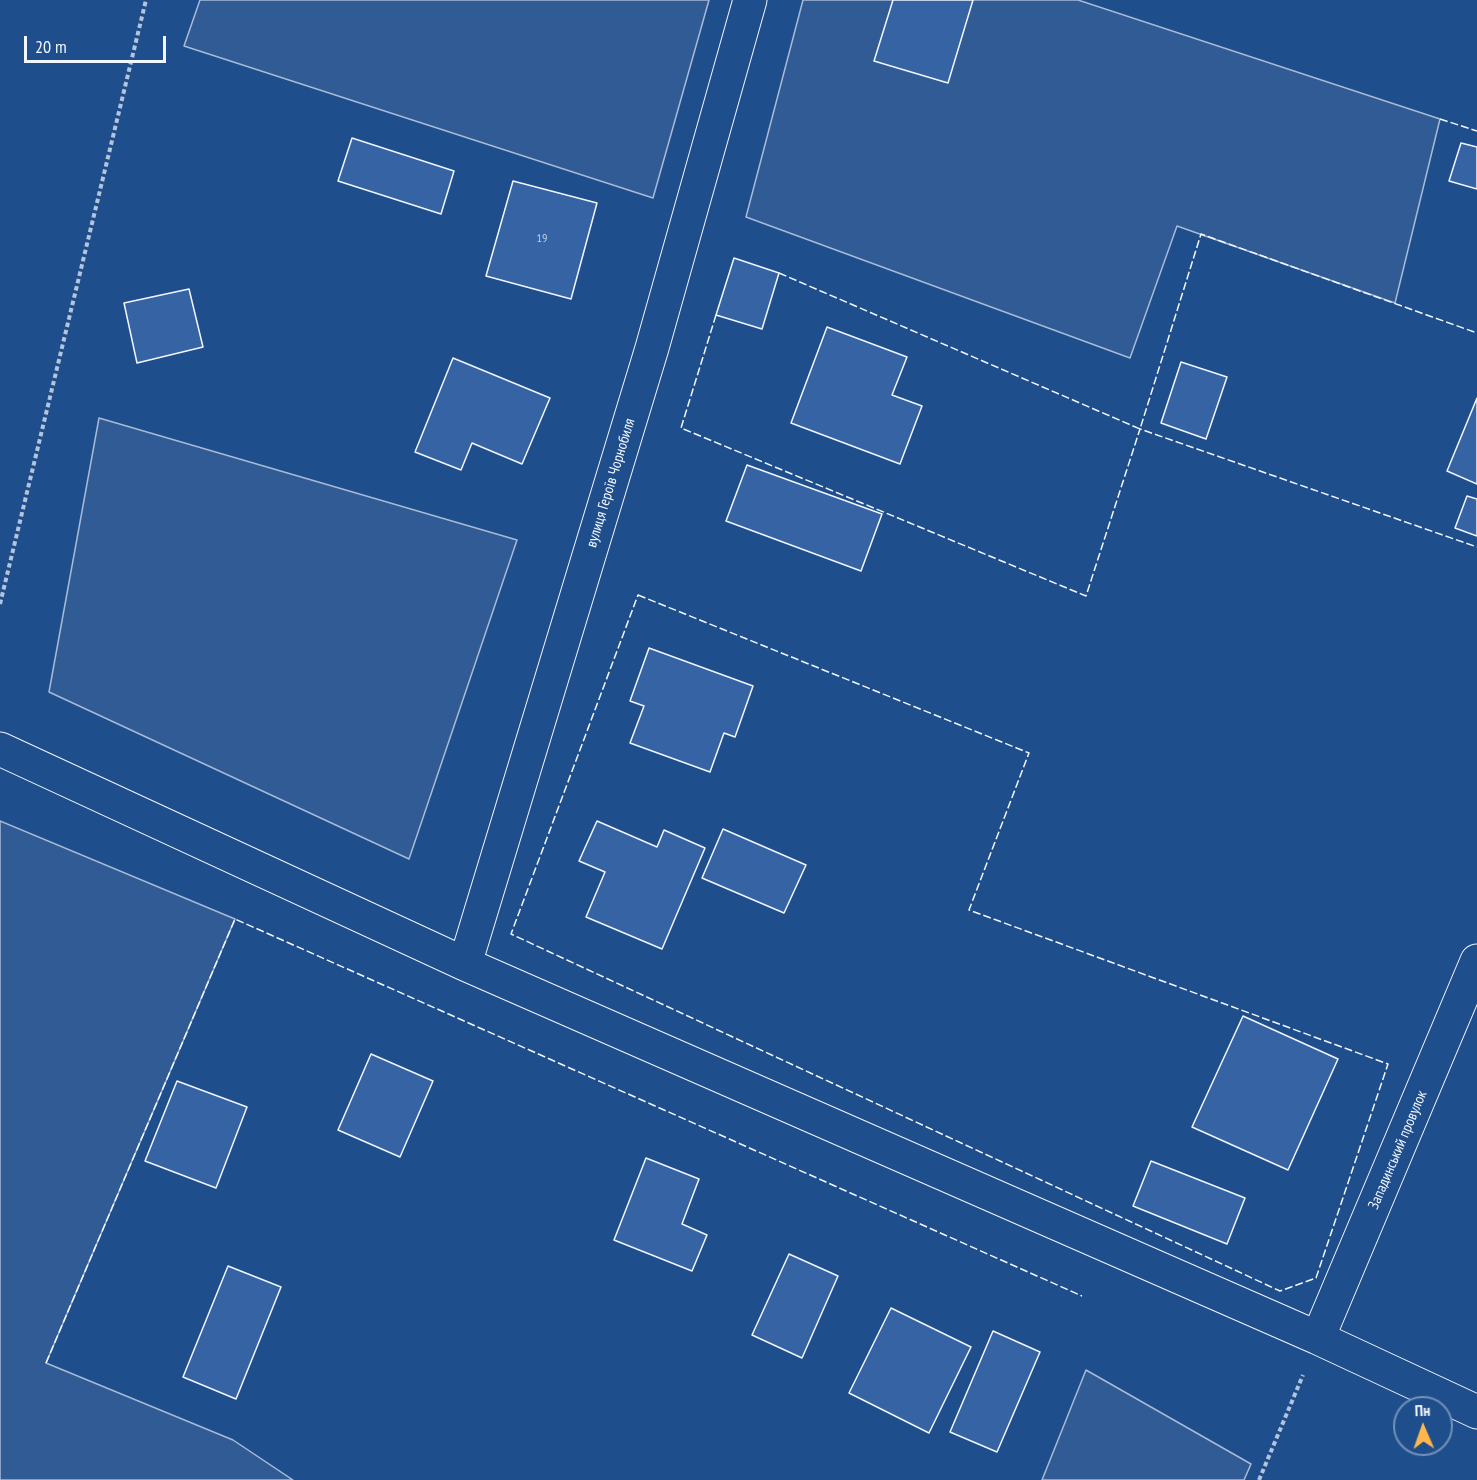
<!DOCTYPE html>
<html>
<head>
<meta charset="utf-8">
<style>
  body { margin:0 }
  #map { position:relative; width:1477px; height:1480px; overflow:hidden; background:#1f4e8c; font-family:"PT Sans Narrow",sans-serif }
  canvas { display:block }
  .north { position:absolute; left:1393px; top:1396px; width:60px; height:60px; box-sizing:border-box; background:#1f4e8c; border:2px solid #7391ba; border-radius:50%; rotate:358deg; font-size:16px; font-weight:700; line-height:24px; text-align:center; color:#f2f6ff }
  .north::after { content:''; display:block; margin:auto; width:21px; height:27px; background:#ffb74d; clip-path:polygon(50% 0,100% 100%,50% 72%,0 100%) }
  .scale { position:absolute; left:24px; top:36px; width:142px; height:27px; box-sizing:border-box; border:3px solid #f2f6ff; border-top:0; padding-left:8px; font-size:18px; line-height:21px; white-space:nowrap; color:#f2f6ff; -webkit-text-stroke:4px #1f4e8c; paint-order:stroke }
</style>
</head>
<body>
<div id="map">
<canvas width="1477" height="1480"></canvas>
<div class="north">Пн</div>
<div class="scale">20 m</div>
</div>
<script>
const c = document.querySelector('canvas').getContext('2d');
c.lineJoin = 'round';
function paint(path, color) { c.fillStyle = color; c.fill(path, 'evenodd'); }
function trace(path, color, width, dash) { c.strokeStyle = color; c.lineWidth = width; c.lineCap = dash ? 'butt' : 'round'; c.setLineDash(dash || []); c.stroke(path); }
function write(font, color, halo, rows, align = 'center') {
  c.font = font + ' "PT Sans Narrow",sans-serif'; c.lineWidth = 4.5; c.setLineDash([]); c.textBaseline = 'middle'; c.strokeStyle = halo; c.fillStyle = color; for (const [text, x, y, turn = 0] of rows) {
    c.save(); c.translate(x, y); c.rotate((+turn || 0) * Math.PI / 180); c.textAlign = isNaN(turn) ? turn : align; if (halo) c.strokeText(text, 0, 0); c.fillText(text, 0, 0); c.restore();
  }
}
const built = new Path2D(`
  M200 0H709L653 198 184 46Z
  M803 0H1078L1440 119 1395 303 1177 226 1130 358 746 217Z
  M99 418 517 540 409 859 49 692Z
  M0 821 235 919 46 1363 233 1440 293 1480H0Z
  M1086 1370 1251 1464 1244 1480H1042Z`);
const building = new Path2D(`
  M893 0H973L948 83 874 61Z
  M352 138 454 171 441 214 338 181Z
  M1461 143 1477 147V189L1449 181Z
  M513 181 597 203 571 299 486 276Z
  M734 258 779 273 762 329 716 315Z
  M189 289 203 347 137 363 124 303Z
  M827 327 907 357 892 395 922 406 900 464 791 423Z
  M453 358 550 398 522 464 472 443 461 470 415 452Z
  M1181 362 1227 377 1206 439 1161 423Z
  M1477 398V484L1447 471Z
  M747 465 882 514 861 571 726 521Z
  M1467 496 1477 499V536L1455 528Z
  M649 648 753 686 735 737 724 733 710 772 630 743 644 706 630 701Z
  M597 821 657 847 664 830 705 848 662 949 586 917 605 872 579 861Z
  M723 829 806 865 784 913 702 878Z
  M1243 1016 1338 1059 1288 1170 1192 1127Z
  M371 1054 433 1081 400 1157 338 1130Z
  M177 1081 247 1107 216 1188 145 1161Z
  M646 1158 699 1179 682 1224 707 1235 692 1271 614 1240Z
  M1151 1161 1245 1198 1227 1244 1133 1206Z
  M789 1254 838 1276 802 1358 752 1335Z
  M228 1266 281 1287 236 1399 183 1377Z
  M891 1308 971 1347 929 1433 849 1393Z
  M993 1331 1040 1352 997 1452 950 1432Z`);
const path = new Path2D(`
  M0 604 146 0
  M1259 1480 1303 1375`);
const minor = new Path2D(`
  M0 749 465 964 1318 1338 1477 1412
  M465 964 652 348 750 0
  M1318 1338 1477 961`);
const fence = new Path2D(`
  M1440 119 1477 131
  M779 273 1140 429 1201 234 1477 333
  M716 315 681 428 1086 596 1140 429 1477 547
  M638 595 1029 753 969 910 1388 1064 1316 1278 1280 1291 511 934Z
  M46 1363 235 919 1082 1296`);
const numberNames = [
  ["19",542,239]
];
const streetNames = [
  ["вулиця Героїв Чорнобиля",611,483,-73],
  ["Западинський провулок",1398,1150,-67]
];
paint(built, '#305b95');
trace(built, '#a8bbd7', 1.5);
paint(building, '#3563a3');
trace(building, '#f2f6ff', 1.5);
trace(minor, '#f2f6ff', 35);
trace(path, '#b3c4dc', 4, [4.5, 3]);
trace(minor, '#1f4e8c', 33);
trace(fence, '#f2f6ff', 1.5, [8, 3]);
write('12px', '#c3d1e8', null, numberNames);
write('15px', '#f2f6ff', '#1f4e8c', streetNames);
</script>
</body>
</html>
